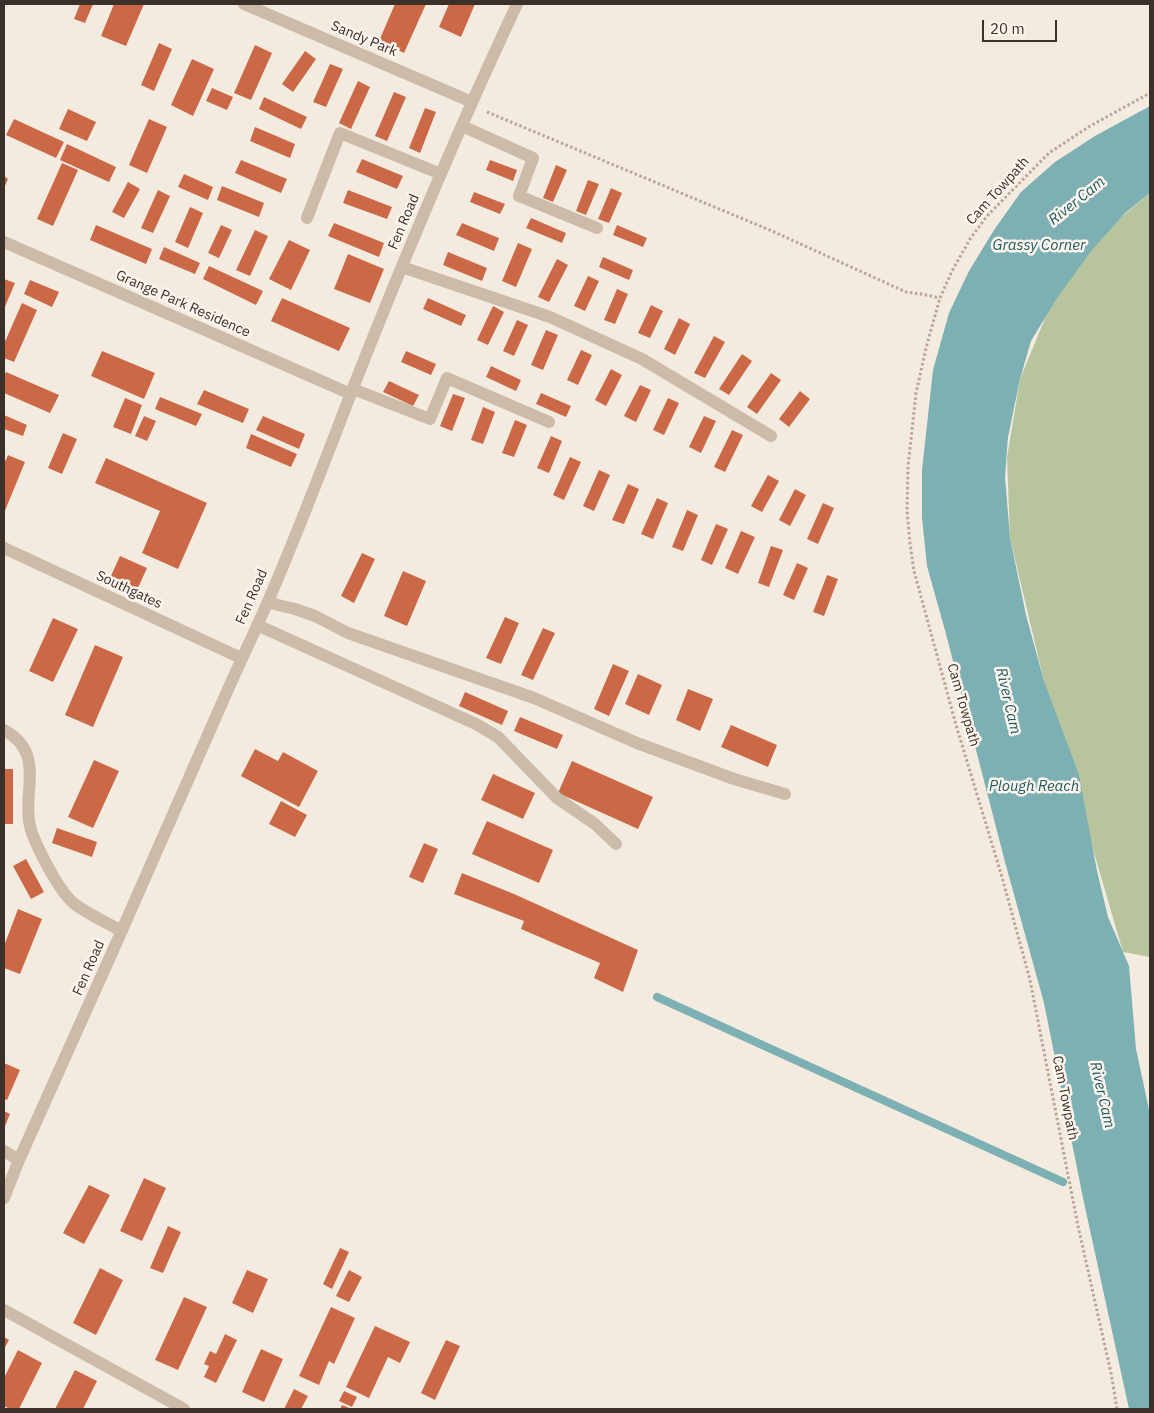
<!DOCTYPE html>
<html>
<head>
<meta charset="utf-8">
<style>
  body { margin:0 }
  #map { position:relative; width:1154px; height:1413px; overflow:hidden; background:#f4ebe0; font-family:"IBM Plex Sans",sans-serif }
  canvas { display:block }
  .frame { position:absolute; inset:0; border:5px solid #3b302a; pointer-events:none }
  .scale { position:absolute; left:982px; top:20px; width:75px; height:22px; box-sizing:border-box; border:2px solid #3b302a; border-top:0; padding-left:6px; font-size:15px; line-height:18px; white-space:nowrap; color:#3b302a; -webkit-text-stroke:4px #fbf5ed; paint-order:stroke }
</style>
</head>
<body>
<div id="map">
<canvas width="1154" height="1413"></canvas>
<div class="frame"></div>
<div class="scale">20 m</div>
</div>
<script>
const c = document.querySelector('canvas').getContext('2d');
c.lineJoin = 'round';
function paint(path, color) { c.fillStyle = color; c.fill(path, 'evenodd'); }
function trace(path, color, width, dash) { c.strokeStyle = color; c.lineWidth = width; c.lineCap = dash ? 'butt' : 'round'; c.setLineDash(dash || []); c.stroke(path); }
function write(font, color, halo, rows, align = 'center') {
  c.font = font + ' "IBM Plex Sans",sans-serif'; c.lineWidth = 5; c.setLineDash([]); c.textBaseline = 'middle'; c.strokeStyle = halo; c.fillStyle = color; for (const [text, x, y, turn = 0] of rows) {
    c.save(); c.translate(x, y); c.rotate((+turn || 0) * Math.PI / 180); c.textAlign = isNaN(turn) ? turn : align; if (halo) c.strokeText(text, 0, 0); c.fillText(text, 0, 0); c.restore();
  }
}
const green = new Path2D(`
  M1150 193V957L1123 952 1044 681 1010 538 1007 458 1020 379 1069 260Z`);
const water = new Path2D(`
  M1150 106V193L1125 213 1092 250 1057 298 1031 341 1020 379 1008 437 1005 477 1010 538 1026 615 1044 681 1079 775 1097 871 1108 917 1129 966 1136 1049 1150 1114V1409H1129L1083 1198 1044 1003 1005 862 946 634 927 566 922 518V470L933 370 949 313 969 271 994 230 1021 192 1055 162 1095 136Z`);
const stream = new Path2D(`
  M657 997 1063 1182`);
const building = new Path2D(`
  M80 4H93L85 23 74 19Z
  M114 4H144L126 46 101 36Z
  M395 4H426L404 53 379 41Z
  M449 4H475L461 37 439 27Z
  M159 43 172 49 154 91 141 85Z
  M255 45 272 53 251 100 234 93Z
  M305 51 316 59 293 92 282 84Z
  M192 59 214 69 193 116 171 105Z
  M330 64 343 69 326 107 313 102Z
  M358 81 370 87 351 129 339 123Z
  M212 88 233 97 227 110 206 101Z
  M394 92 406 97 387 141 375 136Z
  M264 97 307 117 301 129 259 109Z
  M425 108 436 112 420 153 409 148Z
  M68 109 96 122 87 141 59 129Z
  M14 119 64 142 56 158 6 135Z
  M149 119 167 127 147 173 129 165Z
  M255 127 295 144 290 158 250 141Z
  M67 144 116 167 109 182 60 160Z
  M362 159 403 176 397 189 356 172Z
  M241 160 287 179 281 193 235 173Z
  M490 160 517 170 513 181 486 170Z
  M62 163 78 170 53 226 37 219Z
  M556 165 567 170 553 202 543 198Z
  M184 174 213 187 208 200 178 187Z
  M4 176 8 179 4 188Z
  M588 180 599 184 586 215 576 211Z
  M128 182 140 189 124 218 112 212Z
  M222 186 264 203 259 217 217 200Z
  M611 188 622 193 609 223 598 219Z
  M158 190 170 196 153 233 141 228Z
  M348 190 392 207 387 219 343 203Z
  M474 192 505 204 500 214 470 202Z
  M190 207 203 213 188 248 175 242Z
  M531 218 566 233 562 243 526 228Z
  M334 223 384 243 379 257 328 236Z
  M462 223 499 238 494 251 456 235Z
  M96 225 152 249 146 264 90 240Z
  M221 225 232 230 219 258 208 253Z
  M617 225 647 238 643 247 613 235Z
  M255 230 268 236 250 276 236 270Z
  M289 240 310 250 291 290 269 279Z
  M518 243 532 249 516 287 502 281Z
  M164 247 200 263 195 274 159 259Z
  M448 252 487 268 482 281 443 265Z
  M348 254 384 269 370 303 334 289Z
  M603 257 633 270 629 280 599 267Z
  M557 259 568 265 549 302 538 297Z
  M209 266 263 291 256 305 203 279Z
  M588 276 599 281 585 311 574 306Z
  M4 279 15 283 4 309Z
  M30 280 59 292 52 307 24 294Z
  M617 289 628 294 615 324 604 320Z
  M282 298 350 328 339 351 271 321Z
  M428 298 466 315 461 326 423 309Z
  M22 303 37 310 14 362 4 358V344Z
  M651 305 663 311 650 338 638 333Z
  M493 306 504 312 488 345 477 340Z
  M679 318 690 324 675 355 664 349Z
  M517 320 528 325 514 356 503 351Z
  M546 330 558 335 543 370 531 365Z
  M714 336 725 342 705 378 694 373Z
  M581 350 592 355 578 385 567 380Z
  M102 351 155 373 144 399 91 376Z
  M406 351 436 364 431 375 401 362Z
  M742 354 752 361 729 395 719 389Z
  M491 366 521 380 516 391 486 377Z
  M611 369 622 375 606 406 595 400Z
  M6 372 59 395 50 413 4 393V377Z
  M771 373 781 380 757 414 747 407Z
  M389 381 419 395 413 406 383 392Z
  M640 385 651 390 636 422 624 416Z
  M204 390 249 409 243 423 197 404Z
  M800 391 810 399 789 427 779 419Z
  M541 393 571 406 566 417 536 404Z
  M453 394 465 398 452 431 440 426Z
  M160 397 202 414 196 426 155 409Z
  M125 398 142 405 131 434 113 427Z
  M668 398 679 403 664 435 653 430Z
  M483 407 495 412 483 444 471 440Z
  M4 415 27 425 23 436 4 429Z
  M144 416 156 421 147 441 135 436Z
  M263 416 305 434 299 449 256 430Z
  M704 416 716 421 701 453 689 447Z
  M515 420 527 425 514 457 502 453Z
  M732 430 743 435 725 472 714 467Z
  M63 433 77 439 62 474 48 468Z
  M251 434 297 454 291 467 246 448Z
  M551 436 562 441 549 473 537 468Z
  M8 455 25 462 4 513V464Z
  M570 457 581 462 564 500 553 495Z
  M106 458 207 503 178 569 142 553 160 511 95 483Z
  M599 470 610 475 594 511 583 506Z
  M768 475 779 481 762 512 751 506Z
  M628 484 639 489 624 524 612 520Z
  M795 489 806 495 790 526 779 520Z
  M657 498 668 503 653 539 641 534Z
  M823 503 834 508 818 544 807 539Z
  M687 510 698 515 683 551 672 547Z
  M716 524 728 529 712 565 701 560Z
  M741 531 755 537 738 574 725 568Z
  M771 546 783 550 769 587 758 583Z
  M362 553 375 559 354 603 341 596Z
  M120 556 147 568 137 590 110 578Z
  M797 563 808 568 794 600 783 595Z
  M403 571 426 581 407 626 384 616Z
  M827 575 838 579 824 616 813 612Z
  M505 617 519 623 501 664 486 658Z
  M53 618 78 629 53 682 29 671Z
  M543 628 555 633 533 680 521 675Z
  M95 645 123 657 93 727 65 715Z
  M613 664 629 671 609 716 594 709Z
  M638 674 662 685 649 715 625 704Z
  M688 689 713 699 700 731 676 720Z
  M465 692 508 711 502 725 459 706Z
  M520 717 563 735 557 749 514 731Z
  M731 725 777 745 768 767 721 747Z
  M255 749 278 761 283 752 318 771 299 807 241 776Z
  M94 760 119 771 93 828 68 817Z
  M572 761 653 797 638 829 558 793Z
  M4 769H13V824H4Z
  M493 774 535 793 523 819 481 800Z
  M281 801 307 815 295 837 269 824Z
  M487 821 553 850 539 883 472 854Z
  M57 828 97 842 92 857 52 843Z
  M424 843 438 849 423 883 409 877Z
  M26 859 44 892 31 899 13 866Z
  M462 873 514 894 638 950 623 992 594 978 600 963 521 929 524 921 454 894Z
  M18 909 42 919 20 974 4 968V946Z
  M4 1063 20 1070 7 1100 4 1099Z
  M4 1111 10 1114 5 1126 4 1125Z
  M144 1178 166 1188 142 1241 120 1231Z
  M89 1185 110 1195 84 1244 63 1233Z
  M168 1226 181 1232 163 1273 150 1268Z
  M340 1248 349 1252 332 1289 323 1284Z
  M100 1268 123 1280 96 1335 73 1323Z
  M247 1270 268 1279 253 1313 232 1303Z
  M349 1270 362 1277 349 1302 336 1296Z
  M184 1297 207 1307 178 1370 155 1360Z
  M331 1307 355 1318 334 1364 329 1361 319 1385 299 1376Z
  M375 1326 410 1342 400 1363 388 1357 369 1398 346 1387Z
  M225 1334 237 1340 216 1383 204 1377 209 1366 204 1364 210 1351 216 1354Z
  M4 1337 9 1340 4 1349Z
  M446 1340 460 1346 435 1400 421 1393Z
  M261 1349 283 1359 264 1402 242 1392Z
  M18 1350 42 1363 19 1409H10L4 1406V1378Z
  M75 1370 97 1381 83 1409H55Z
  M294 1389 308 1396 301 1409H284Z
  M344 1391 357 1397 352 1407 339 1401Z
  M342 1405 352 1409H340Z`);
const path = new Path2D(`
  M487 112 772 231 906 292 921 294 940 298
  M1117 1409 1111 1373 1078 1226 1030 980 1002 877 956 725 914 571 910 543 907 511 908 467 916 393 927 344 940 298 952 271 970 239 987 216 1049 153 1090 126 1150 93`);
const minor = new Path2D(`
  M244 4 472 102
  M462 126 533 158 519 196 597 228
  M307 218 340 133 441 174
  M4 242 351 394
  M402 267 550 317 642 359 771 436
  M353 389 430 419 447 378 549 422
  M4 548 241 658
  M268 602 278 605 295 609 315 616 348 633 534 698 637 743 734 779 785 794
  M257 625 476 724 498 737 557 798 595 824 616 844
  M4 730C48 754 20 793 31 830 37 848 60 894 76 905 90 915 107 923 122 931
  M4 1151 19 1160
  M4 1198 19 1160C88 1008 155 856 222 703 237 668 254 634 269 599 299 530 326 458 353 388 404 258 458 130 517 4
  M4 1310 184 1409`);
const streetNames = [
  ["Sandy Park",364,39,23],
  ["Cam Towpath",998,191,-48],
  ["Fen Road",404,222,-67],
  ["Grange Park Residence",183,304,24],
  ["Southgates",129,590,25],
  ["Fen Road",252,597,-66],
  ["Cam Towpath",963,705,74],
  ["Fen Road",89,968,-66],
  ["Cam Towpath",1065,1098,79]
];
const waterNames = [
  ["River Cam",1077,201,-39],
  ["Grassy Corner",1039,246],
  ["River Cam",1008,701,77],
  ["Plough Reach",1034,787],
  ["River Cam",1102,1095,77]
];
paint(green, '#b7c49e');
paint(water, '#7db0b3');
trace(stream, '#7db0b3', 8);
paint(building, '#cb6947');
trace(path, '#b9a594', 3, [2.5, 2.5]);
trace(minor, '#cdbbaa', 12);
write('14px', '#3b302a', '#fbf5ed', streetNames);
write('italic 15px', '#1d595e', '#fbf5ed', waterNames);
</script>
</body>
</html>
